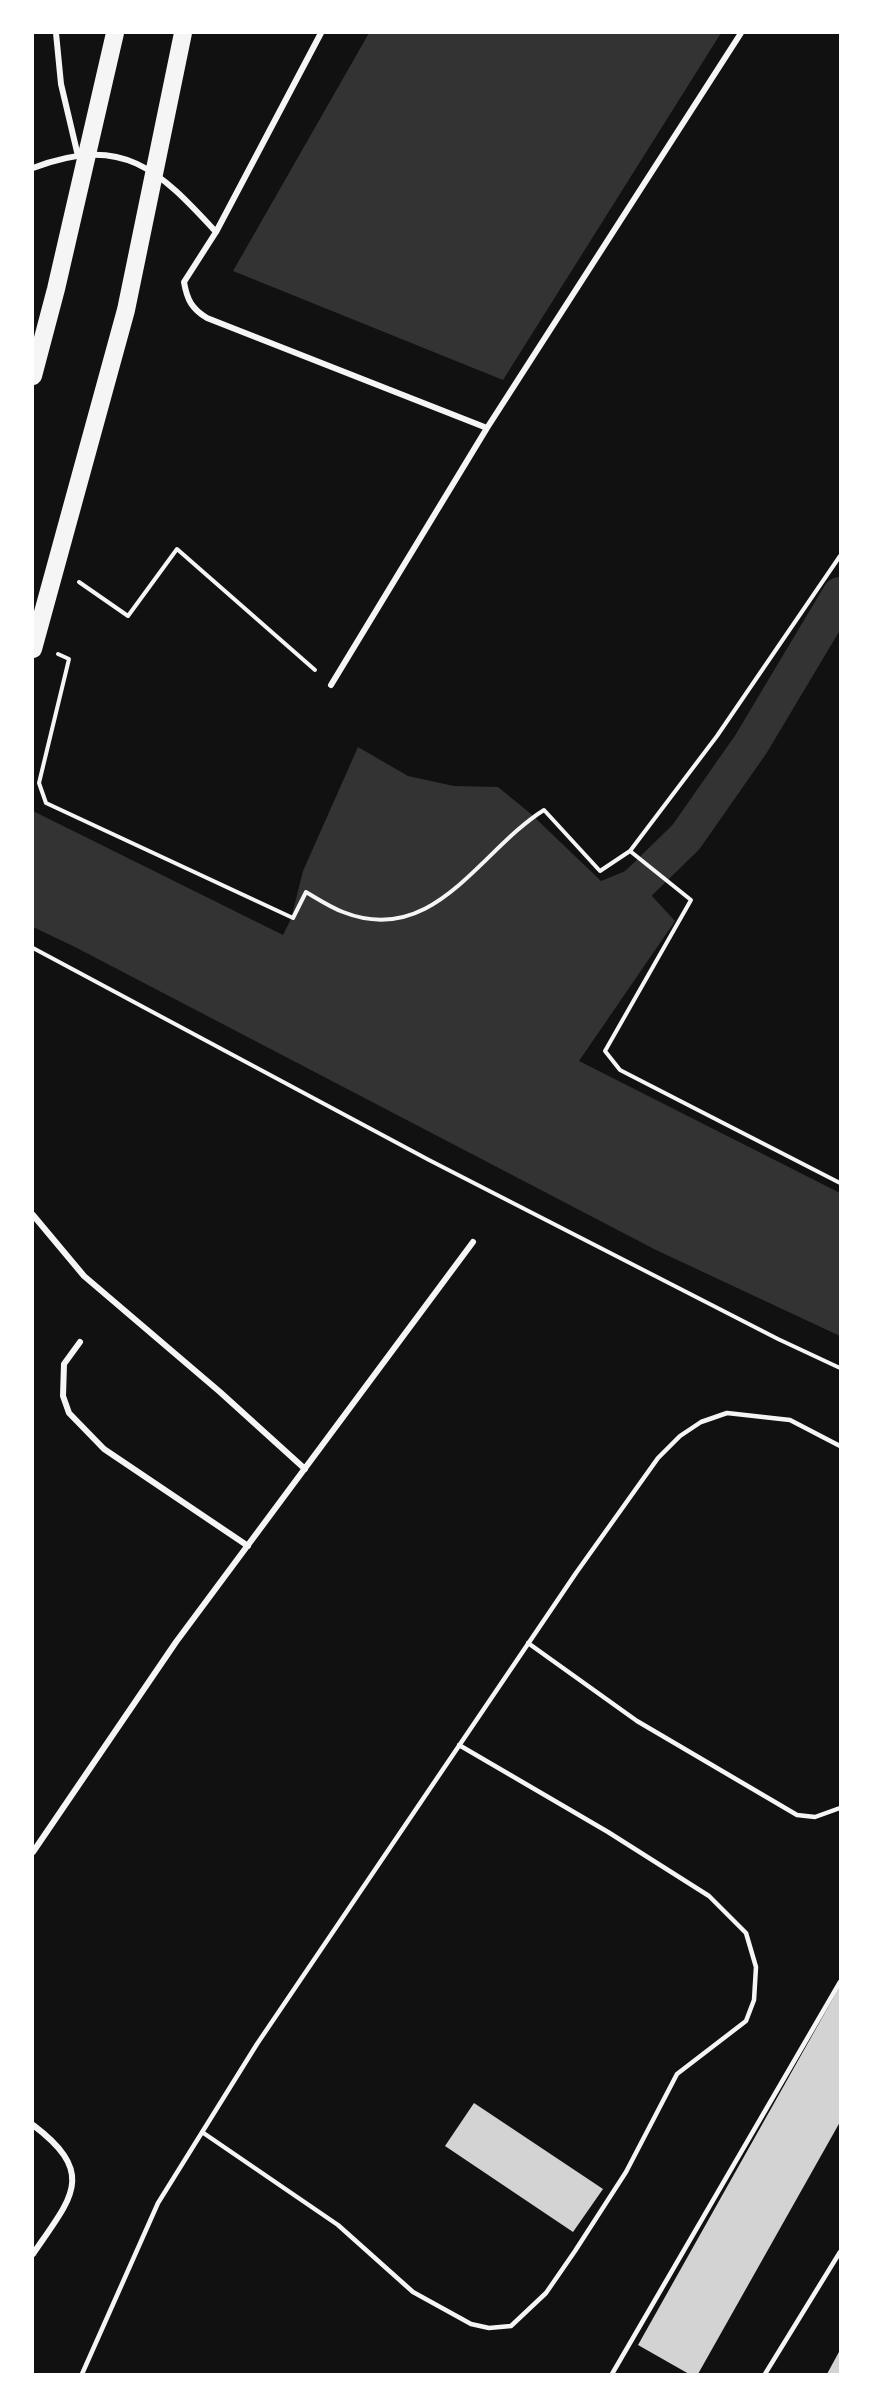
<!DOCTYPE html>
<html>
<head>
<meta charset="utf-8">
<style>
  body { margin:0 }
  #map { position:relative; width:873px; height:2407px; overflow:hidden; background:#111; font-family:Mulish,sans-serif }
  canvas { display:block }
  .frame { position:absolute; inset:0; border:34px solid #fff; pointer-events:none }
</style>
</head>
<body>
<div id="map">
<canvas width="873" height="2407"></canvas>
<div class="frame"></div>
</div>
<script>
const c = document.querySelector('canvas').getContext('2d');
c.lineJoin = 'round';
function paint(path, color) { c.fillStyle = color; c.fill(path, 'evenodd'); }
function trace(path, color, width, dash) { c.strokeStyle = color; c.lineWidth = width; c.lineCap = dash ? 'butt' : 'round'; c.setLineDash(dash || []); c.stroke(path); }
const water = new Path2D(`
  M369 33H721L503 380 233 271Z
  M358 747 408 776 454 786 498 787 531 814 601 881 628 870 675 921 579 1061 840 1193V1336L656 1250 75 947 33 927V811L283 935 291 919 303 871Z`);
const canal = new Path2D(`
  M604 917 686 837 751 744 840 595`);
const building = new Path2D(`
  M840 1986V2122L698 2374H689L638 2345Z
  M474 2103 603 2189 573 2232 445 2146Z
  M840 2350V2374H827Z`);
const path = new Path2D(`
  M79 582 128 616 177 549 315 670
  M58 654 69 659 39 783 46 803 293 918 306 892C318 899 330 907 343 912 434 948 480 850 544 810L600 871 630 851 691 900 605 1051 620 1070 840 1183
  M630 851 717 736 840 556
  M33 948 429 1160 778 1339 840 1368`);
const service = new Path2D(`
  M528 1643 637 1721 797 1815 815 1817 840 1808
  M202 2132 338 2225 413 2292 471 2324 489 2328 511 2326 546 2293 575 2251 626 2172 677 2074 746 2021 754 2000 756 1967 746 1933 709 1896 608 1832 459 1745
  M82 2374 158 2203 257 2044 576 1573 658 1458 680 1436 701 1422 727 1413 790 1420 840 1446
  M612 2374 840 1982
  M765 2374 840 2252`);
const minor = new Path2D(`
  M56 33 61 84 78 156
  M321 33 216 232 184 282C187 300 192 309 207 318L487 428
  M33 168C123 134 158 169 216 232
  M331 685 487 428 741 33
  M33 1215 84 1276 220 1392 305 1469
  M80 1342 64 1364 63 1396 69 1413 104 1449 248 1546
  M33 1852 176 1642 473 1242
  M33 2125C98 2174 71 2198 33 2254`);
const motorway = new Path2D(`
  M33 376 56 289 115 33
  M33 649 126 310 183 33`);
paint(water, '#333');
trace(canal, '#333', 36);
paint(building, '#d3d3d3');
trace(path, '#f5f5f5', 4);
trace(service, '#f5f5f5', 4.5);
trace(minor, '#f5f5f5', 6);
trace(motorway, '#f5f5f5', 18);
</script>
</body>
</html>
